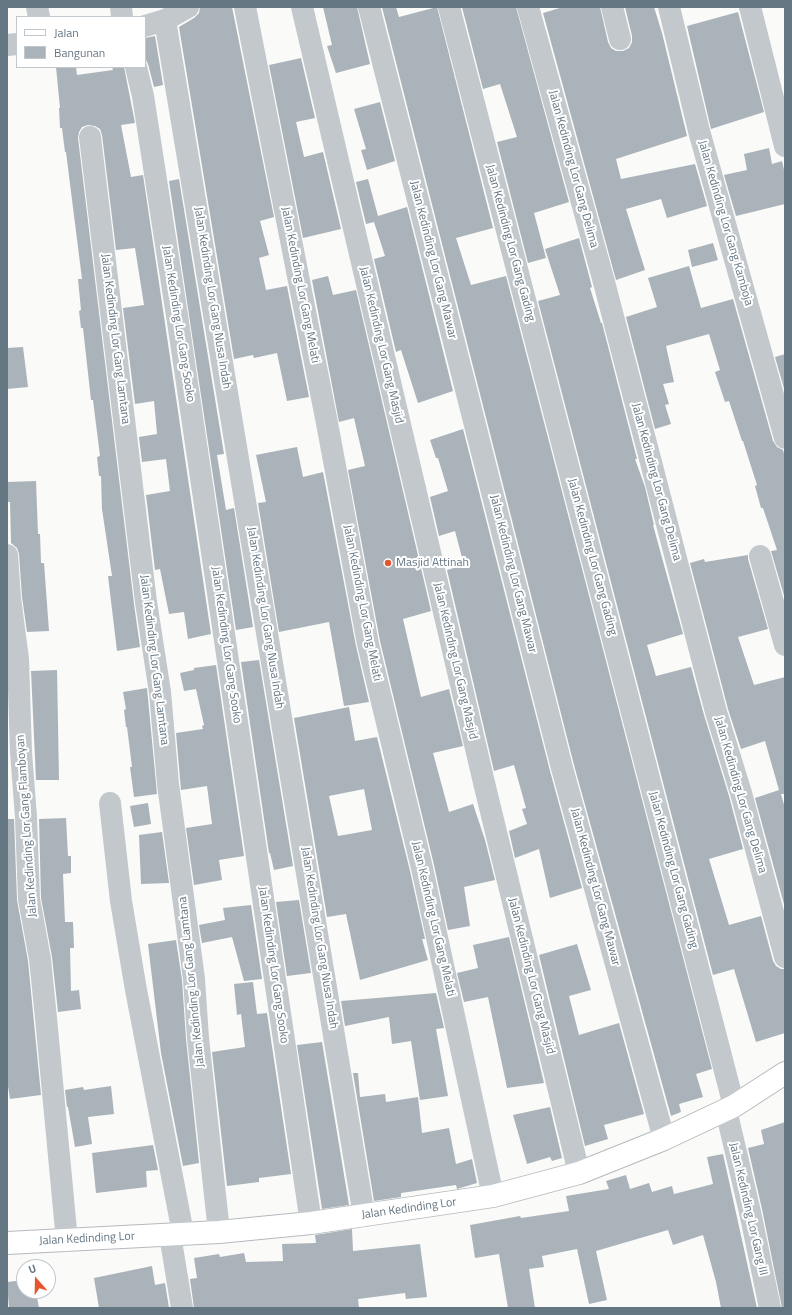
<!DOCTYPE html>
<html>
<head>
<meta charset="utf-8">
<style>
  body { margin:0 }
  #map { position:relative; width:792px; height:1315px; overflow:hidden; background:#fafaf8; font-family:"Titillium Web",sans-serif }
  canvas { display:block }
  .frame { position:absolute; inset:0; border:8px solid #657683; pointer-events:none }
  .legend { position:absolute; left:16px; top:16px; width:130px; height:52px; box-sizing:border-box; background:#fff; border:1px solid #c1c8cd; margin:0; padding:5px 7px; list-style:none; font-size:12px; color:#657683 }
  .legend li { display:flex; align-items:center; gap:8px; height:20px }
  .legend b { width:20px; border:1px solid #c1c8cd }
  .north { position:absolute; left:16px; top:1259px; width:40px; height:40px; box-sizing:border-box; background:#fff; border:1px solid #c1c8cd; border-radius:50%; rotate:340deg; font-size:11px; font-weight:700; line-height:16px; text-align:center; color:#657683 }
  .north::after { content:''; display:block; margin:auto; width:14px; height:18px; background:#e4572e; clip-path:polygon(50% 0,100% 100%,50% 72%,0 100%) }
</style>
</head>
<body>
<div id="map">
<canvas width="792" height="1315"></canvas>
<div class="frame"></div>
<ul class="legend">
<li><b style="height:5px;background:#fff"></b>Jalan</li>
<li><b style="height:11px;background:#aab3b9"></b>Bangunan</li>
</ul>
<div class="north">U</div>
</div>
<script>
const c = document.querySelector('canvas').getContext('2d');
c.lineJoin = 'round';
function paint(path, color) { c.fillStyle = color; c.fill(path, 'evenodd'); }
function trace(path, color, width, dash) { c.strokeStyle = color; c.lineWidth = width; c.lineCap = dash ? 'butt' : 'round'; c.setLineDash(dash || []); c.stroke(path); }
function write(font, color, halo, rows, align = 'center') {
  c.font = font + ' "Titillium Web",sans-serif'; c.lineWidth = 4; c.setLineDash([]); c.textBaseline = 'middle'; c.strokeStyle = halo; c.fillStyle = color; for (const [text, x, y, turn = 0] of rows) {
    c.save(); c.translate(x, y); c.rotate((+turn || 0) * Math.PI / 180); c.textAlign = isNaN(turn) ? turn : align; if (halo) c.strokeText(text, 0, 0); c.fillText(text, 0, 0); c.restore();
  }
}
const building = new Path2D(`
  M200 7H232L274 217 260 221 269 255 259 258 266 290 287 286 309 397 287 401 277 353 254 358 253 355 234 359 179 27 194 18 199 13Z
  M323 7H357L370 64 336 73 327 46 332 45Z
  M382 7H396L399 17 437 7 493 228 456 238 471 285 506 276 712 1069 696 1074 703 1097 679 1104 681 1112 671 1116 574 765Z
  M462 7H516L569 202 534 213 546 258 528 263 497 142 517 137 500 84 483 89Z
  M563 7H600L608 42 611 48 616 51H623L629 48 632 42V36L625 7H654L662 33 687 136 616 159 621 179 695 164 707 206 667 218 661 199 626 209 645 270 616 280 543 13Z
  M738 12 764 112 711 129 687 26Z
  M155 36 163 85 154 87 148 64 145 58V38Z
  M301 58 315 118 296 122 304 157 323 152 341 229 303 238 269 65Z
  M56 67H76L77 75 113 70 112 67H124L135 123 121 125 131 177 143 175 211 634 188 639 184 612 169 614 160 569 155 570 146 495 170 491 166 459 142 462 139 437 157 434 154 401 135 404 123 308 144 305 135 248 116 250 102 135 100 129 95 126 88 125 82 127 79 132 78 138 134 604 140 647 117 651 108 576H112L102 509 101 476H99L97 457 100 456 93 400H91L83 328H81L79 311 81 310 78 279H82L66 152H65L62 128H60L59 108H60Z
  M380 102 395 161 367 170 361 150 366 149 354 109Z
  M769 148 772 164 782 161 785 174V204L736 216 724 175 747 170 744 154Z
  M179 179 224 454 217 455 226 510 234 508 253 627 236 630 169 181Z
  M368 179 378 216 407 207 453 391 418 403 401 350 396 352 374 259 385 256 374 222 366 224 356 182Z
  M579 238 592 287 590 288 601 323H602L637 459H635L645 487 654 525H653L683 634 647 645 656 676 691 667 704 715 729 796 743 849 709 859 729 925 761 916 773 961 776 966 781 969H785V1033L756 1042 734 969 713 975 538 301 560 295 545 249Z
  M713 243 718 260 692 267 688 250Z
  M689 266 701 308 733 299 773 441 777 447 783 450 785 457V599L771 551 777 550 763 508H761L755 486 757 485 743 441H742L729 401 725 402 715 372 720 370 709 334 666 346 674 382 663 384 669 404 665 405 671 424 655 429 626 317 657 307 648 278Z
  M328 276 333 295 356 290 431 611 403 619 421 697 449 689 463 746 433 753 449 812 473 804 485 840 495 880 464 887 470 926 448 930 434 865 380 641 348 470 365 466 354 418 339 422 312 280Z
  M23 347 28 387 7 389V348Z
  M785 354V392L775 357Z
  M463 429 550 771 582 888 550 898 539 849 515 858 509 831 527 824 522 809 526 808 514 765 494 771 447 570 464 565 455 531 439 536 430 497 448 491 438 458H436L430 440Z
  M297 447 303 477 323 472 356 646 369 702 344 706 329 622 279 632 258 503 266 502 256 455Z
  M36 481 38 534H40L41 563H44L49 631 27 632 22 597 19 554 17 548 11 543 10 502H7V482Z
  M748 555V559L768 629 738 637 754 685 785 677V794H781L785 808V908L755 798 779 790 765 741 741 749 728 709 690 563 704 559 705 562Z
  M259 660 293 866 274 870 270 853H269L241 662Z
  M216 665 244 856 219 860 222 880 194 885 186 828 212 824 207 786 181 790 176 733 203 729 202 726 204 725 196 689 184 691 180 673 194 670V668Z
  M57 670 59 780H36L31 671Z
  M147 688 157 794 134 797 130 767H132L127 727H126L124 710 126 709 123 692Z
  M349 707 355 741 377 737 410 871 425 939H422L428 960 360 980 346 914 327 917 294 718ZM364 789 372 830 338 836 329 796Z
  M148 803 151 824 134 827 130 806Z
  M66 818 68 856H71V873L63 874 65 922H73L74 948H70L71 991 79 990 81 1009 58 1012 52 957 41 898 39 819Z
  M7 819H14L17 900 28 961 41 1095 10 1099 7 1080Z
  M162 832 169 883 141 884 139 835Z
  M299 900 311 973 287 976 276 902Z
  M251 905 262 979 244 981 232 937 202 943 199 925 225 920 223 908Z
  M509 937 544 1083 507 1088 488 997 464 1002 457 973 478 968 473 945Z
  M176 940 182 980 186 1039 199 1163 183 1166 161 1053 148 944Z
  M577 944 591 990 569 996 579 1035 619 1023 644 1114 604 1125 608 1139 585 1146 539 955Z
  M253 982 257 1014 267 1013 291 1174 259 1178V1182L227 1186 212 1052 245 1047 241 1014 237 1015 234 984Z
  M436 993 444 1028 436 1029 448 1096 420 1100 411 1041 392 1044 389 1017 345 1026 341 1001Z
  M322 1042 349 1205 322 1209 297 1045Z
  M353 1073H358L360 1097 385 1094 386 1102 418 1097 422 1133 449 1128 456 1164 472 1159 477 1183 457 1189 456 1185 401 1193V1197L374 1201Z
  M111 1086 114 1114 88 1117 92 1144 75 1147 68 1107H67L65 1090 83 1087 84 1090Z
  M550 1107 562 1158 552 1161 550 1157 527 1164 513 1115Z
  M785 1122V1308H782L762 1209 748 1148 764 1144 761 1130Z
  M153 1145 158 1170 146 1171 147 1187 96 1193 92 1153Z
  M723 1154 757 1308H721L716 1282 703 1235 673 1245 668 1230 596 1251 607 1300 589 1304 577 1249 542 1256 544 1267 529 1269 535 1308H508L499 1254 475 1258 470 1225 520 1216 521 1218 569 1211 566 1196 609 1189 606 1181 626 1175 630 1189 649 1183 652 1192 672 1186 674 1194 713 1184 707 1157Z
  M352 1229 353 1251 420 1244 427 1297 406 1299 405 1293 358 1299 359 1308H194L190 1279 197 1278 194 1258 219 1254 220 1257 244 1253 246 1262 283 1261 282 1244 316 1243 315 1235Z
  M152 1266 155 1285 165 1283 169 1308H99L94 1278Z
  M24 1280V1291H36L39 1308H9L7 1282Z`);
const minor = new Path2D(`
  M37 7 39 17
  M121 7 122 17
  M245 7 327 423 368 644 422 868 493 1196
  M302 7 486 791 579 1173
  M369 7 562 768 664 1139
  M449 7 734 1106
  M528 7 604 282 716 712 741 793 785 957
  M612 7 620 39
  M669 7 699 131 785 438
  M750 7 785 146
  M165 20 364 1216
  M145 26 165 20 188 7
  M7 45 17 44
  M136 67 143 96 178 322 311 1223
  M90 137 146 602 160 692 168 784 194 979 198 1038 219 1232
  M7 555 10 598 18 659 21 752 26 817 29 899 40 959 46 1018 67 1241
  M760 556 785 645
  M110 803 121 901 136 990 183 1233
  M726 1110 750 1212 770 1308
  M170 1235 182 1308`);
const major = new Path2D(`
  M7 1243 219 1232 311 1223 493 1196 579 1173 664 1139 734 1106 785 1073`);
const markers = [
  [388,563,4,"#e4572e"]
];
const streetNames = [
  ["Jalan Kedinding Lor Gang Delima",573,169,75],
  ["Jalan Kedinding Lor Gang Kamboja",725,223,74],
  ["Jalan Kedinding Lor Gang Gading",510,243,75],
  ["Jalan Kedinding Lor Gang Mawar",433,260,76],
  ["Jalan Kedinding Lor Gang Melati",300,285,79],
  ["Jalan Kedinding Lor Gang Nusa Indah",212,298,81],
  ["Jalan Kedinding Lor Gang Sooko",178,324,81],
  ["Jalan Kedinding Lor Gang Lamtana",115,339,83],
  ["Jalan Kedinding Lor Gang Masjid",381,345,77],
  ["Jalan Kedinding Lor Gang Delima",656,482,75],
  ["Jalan Kedinding Lor Gang Gading",592,557,75],
  ["Jalan Kedinding Lor Gang Mawar",513,574,76],
  ["Jalan Kedinding Lor Gang Melati",362,603,79],
  ["Jalan Kedinding Lor Gang Nusa Indah",265,618,81],
  ["Jalan Kedinding Lor Gang Sooko",226,645,82],
  ["Jalan Kedinding Lor Gang Lamtana",154,660,83],
  ["Jalan Kedinding Lor Gang Masjid",455,661,77],
  ["Jalan Kedinding Lor Gang Delima",740,795,74],
  ["Jalan Kedinding Lor Gang Flamboyan",27,826,-94],
  ["Jalan Kedinding Lor Gang Gading",673,870,75],
  ["Jalan Kedinding Lor Gang Mawar",595,887,75],
  ["Jalan Kedinding Lor Gang Melati",433,919,77],
  ["Jalan Kedinding Lor Gang Nusa Indah",319,938,81],
  ["Jalan Kedinding Lor Gang Sooko",273,965,82],
  ["Jalan Kedinding Lor Gang Masjid",531,976,76],
  ["Jalan Kedinding Lor Gang Lamtana",192,982,-96],
  ["Jalan Kedinding Lor",409,1209,-8],
  ["Jalan Kedinding Lor Gang III",748,1209,77],
  ["Jalan Kedinding Lor",87,1239,-3]
];
const poiNames = [
  ["Masjid Attinah",396,563]
];
paint(building, '#aab3b9');
trace(major, '#b5babe', 24);
trace(minor, '#c3c8cc', 22);
trace(major, '#fff', 22);
for (const [x, y, r, color] of markers) { const dot = new Path2D(); dot.arc(x, y, r, 0, 2 * Math.PI); c.fillStyle = color; c.fill(dot); trace(dot, '#fff', 1.5); }
write('12px', '#657683', '#fff', streetNames);
write('12px', '#657683', '#fff', poiNames, 'left');
</script>
</body>
</html>
